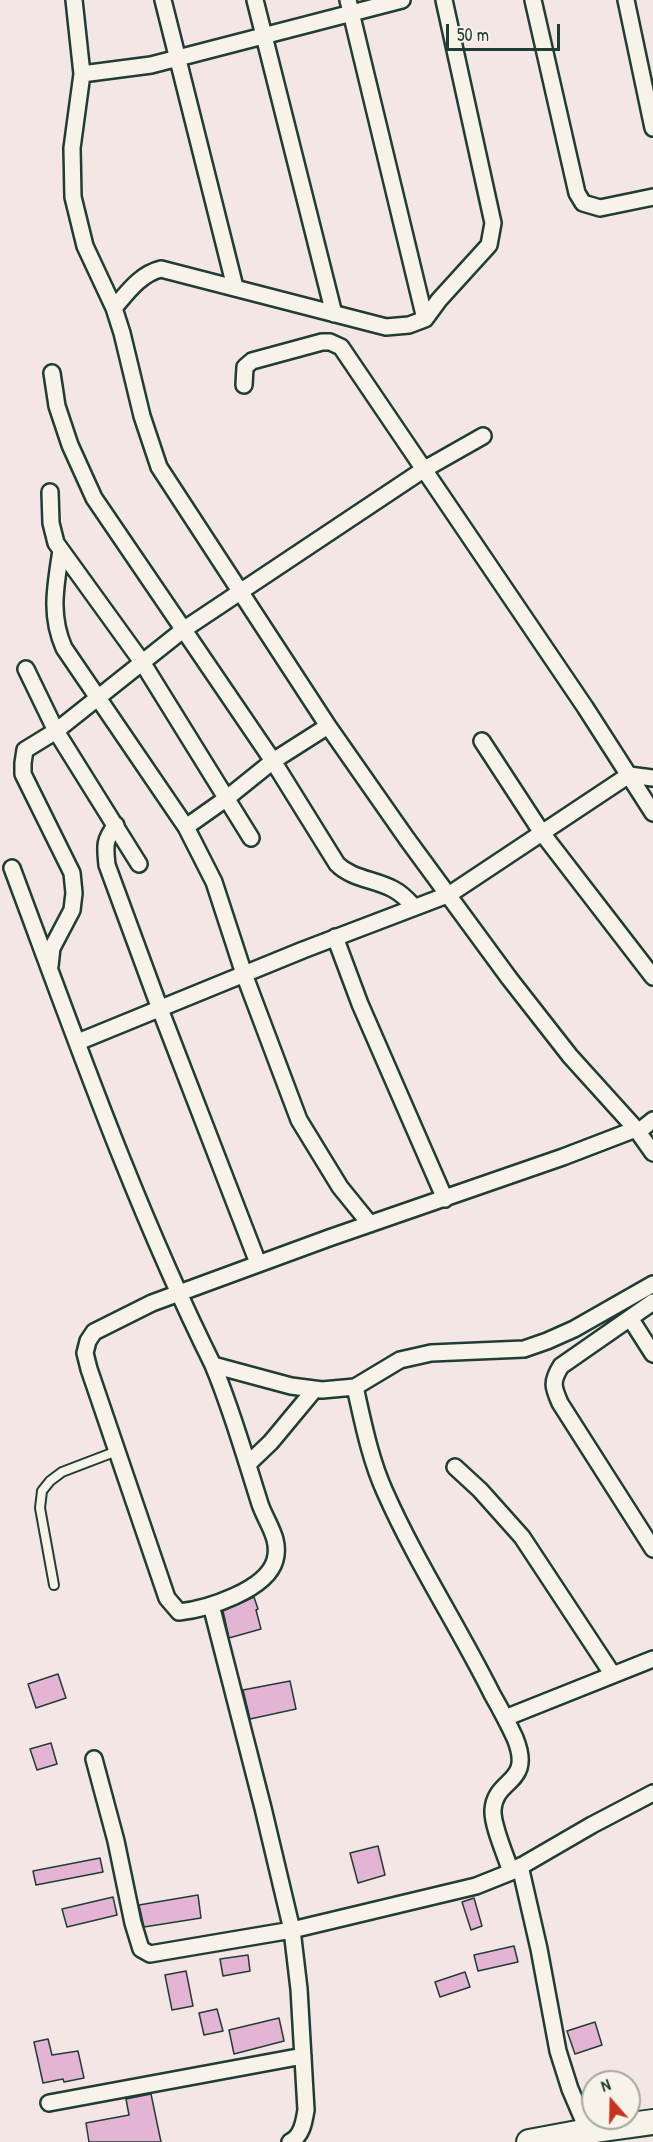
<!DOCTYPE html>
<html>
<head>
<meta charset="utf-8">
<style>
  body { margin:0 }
  #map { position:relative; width:653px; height:2142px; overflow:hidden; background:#f3e6e4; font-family:"Patrick Hand",sans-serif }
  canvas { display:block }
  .north { position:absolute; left:581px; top:2070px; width:60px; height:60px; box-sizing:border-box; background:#f7f3e8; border:2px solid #a1aaa0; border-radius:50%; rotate:340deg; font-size:16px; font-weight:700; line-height:24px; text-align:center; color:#1f3d34 }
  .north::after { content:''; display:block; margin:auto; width:21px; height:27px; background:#c8321e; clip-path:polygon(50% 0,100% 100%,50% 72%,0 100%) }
  .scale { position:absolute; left:446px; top:24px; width:114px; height:27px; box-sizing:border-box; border:3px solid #1f3d34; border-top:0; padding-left:8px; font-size:18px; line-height:21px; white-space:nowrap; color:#1f3d34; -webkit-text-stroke:4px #f7f3e8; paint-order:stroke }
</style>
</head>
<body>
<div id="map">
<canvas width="653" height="2142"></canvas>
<div class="north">N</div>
<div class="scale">50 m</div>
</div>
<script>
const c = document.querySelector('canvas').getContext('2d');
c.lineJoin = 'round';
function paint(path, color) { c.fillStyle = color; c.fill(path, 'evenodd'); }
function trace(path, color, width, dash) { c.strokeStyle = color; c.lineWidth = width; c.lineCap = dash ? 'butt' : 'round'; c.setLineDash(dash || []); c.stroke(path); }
const building = new Path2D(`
  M254 1597 258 1609 256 1610 261 1629 229 1638 223 1611Z
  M58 1674 66 1698 36 1708 28 1684Z
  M290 1681 296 1709 250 1719 243 1690Z
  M51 1743 57 1764 37 1770 30 1749Z
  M378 1846 385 1875 358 1883 350 1853Z
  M100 1858 103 1872 36 1885 33 1871Z
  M198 1895 201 1918 144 1927 139 1905Z
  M113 1897 117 1915 67 1927 62 1909Z
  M474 1898 482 1926 471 1930 462 1902Z
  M514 1946 518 1962 478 1971 474 1955Z
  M248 1955 250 1971 223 1976 220 1959Z
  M186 1971 193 2006 172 2010 165 1975Z
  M465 1972 470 1987 440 1997 435 1982Z
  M217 2009 223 2031 204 2035 199 2013Z
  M279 2018 284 2041 234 2054 229 2030Z
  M595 2022 602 2045 575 2054 567 2031Z
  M48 2039 52 2055 78 2051 84 2078 64 2082 63 2079 43 2083 34 2042Z
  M151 2094 161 2142H89L86 2123 129 2115 126 2099Z`);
const service = new Path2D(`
  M54 1585 40 1508 42 1491 50 1481 62 1472 117 1451`);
const minor = new Path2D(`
  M74 0 82 74 72 148 73 197 85 246 114 308 122 333 142 416 159 467 328 726 407 839 509 978 570 1056 636 1129 653 1153
  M163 0 235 287
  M255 0 334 314
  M348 0 425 319
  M533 0 577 193 583 203 600 208 653 197
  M626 0 653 128
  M82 74 151 65 402 0
  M114 308C127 293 140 274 161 269L386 327 409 325 425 319 439 300 489 245 493 223 444 0
  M52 373 57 406 70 445 94 498 273 761 337 864C352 879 374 879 393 889 401 893 408 900 414 907
  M244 385 245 367 252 361 322 342H330L341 347 585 707 653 813
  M50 492 51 523 56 543 142 662 251 838
  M61 550C56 585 49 614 64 648L186 827 214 882 244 974 299 1120 340 1187 370 1224
  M26 669 56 731 139 864
  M482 741 542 833 653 977
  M116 825C104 840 105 846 107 865L160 1009 258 1263
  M186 827 227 798 273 761 328 726
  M12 868C74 1034 134 1206 213 1365L291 1386 322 1390 355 1387 400 1360 431 1353 524 1349 547 1341 574 1329 653 1284
  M335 937 360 1004 445 1199
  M50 966 52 948 72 910 74 893 72 873 23 774V763L25 750 56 731 183 630 423 470 483 436
  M78 1042 303 950 450 894 629 775 653 778
  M638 1132 653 1120
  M653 1302 561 1366C551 1382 553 1387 560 1403L653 1549
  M630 1318 653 1354
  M213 1365C232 1410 245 1457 260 1504 266 1522 281 1539 275 1560 267 1590 207 1609 179 1612L167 1598 89 1369 85 1353 88 1341 94 1332 152 1303 329 1238 563 1157 636 1129
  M355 1387C363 1422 370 1459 385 1492 416 1562 458 1626 492 1694 500 1708 508 1723 515 1738 534 1785 495 1777 493 1810 492 1825 506 1856 511 1872
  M248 1464 271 1442 315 1389
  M455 1467 480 1490 522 1537 613 1675
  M211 1605 263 1808 292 1930 299 1989 306 2110C304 2122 302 2136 290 2142
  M505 1718 653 1659
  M94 1759 116 1841 133 1923 141 1949 150 1954 292 1930 476 1886 511 1872 592 1825 653 1793
  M520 1866 539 1949 558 2051 570 2089 588 2131
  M49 2103 303 2056`);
const trunk = new Path2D(`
  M529 2142 588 2131 653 2122`);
paint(building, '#e4b4d5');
trace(building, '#1f3d34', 1.5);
trace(service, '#1f3d34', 12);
trace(minor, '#1f3d34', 20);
trace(trunk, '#1f3d34', 28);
trace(service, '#f7f3e8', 8);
trace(minor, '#f7f3e8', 15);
trace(trunk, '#f7f3e8', 24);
</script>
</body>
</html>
